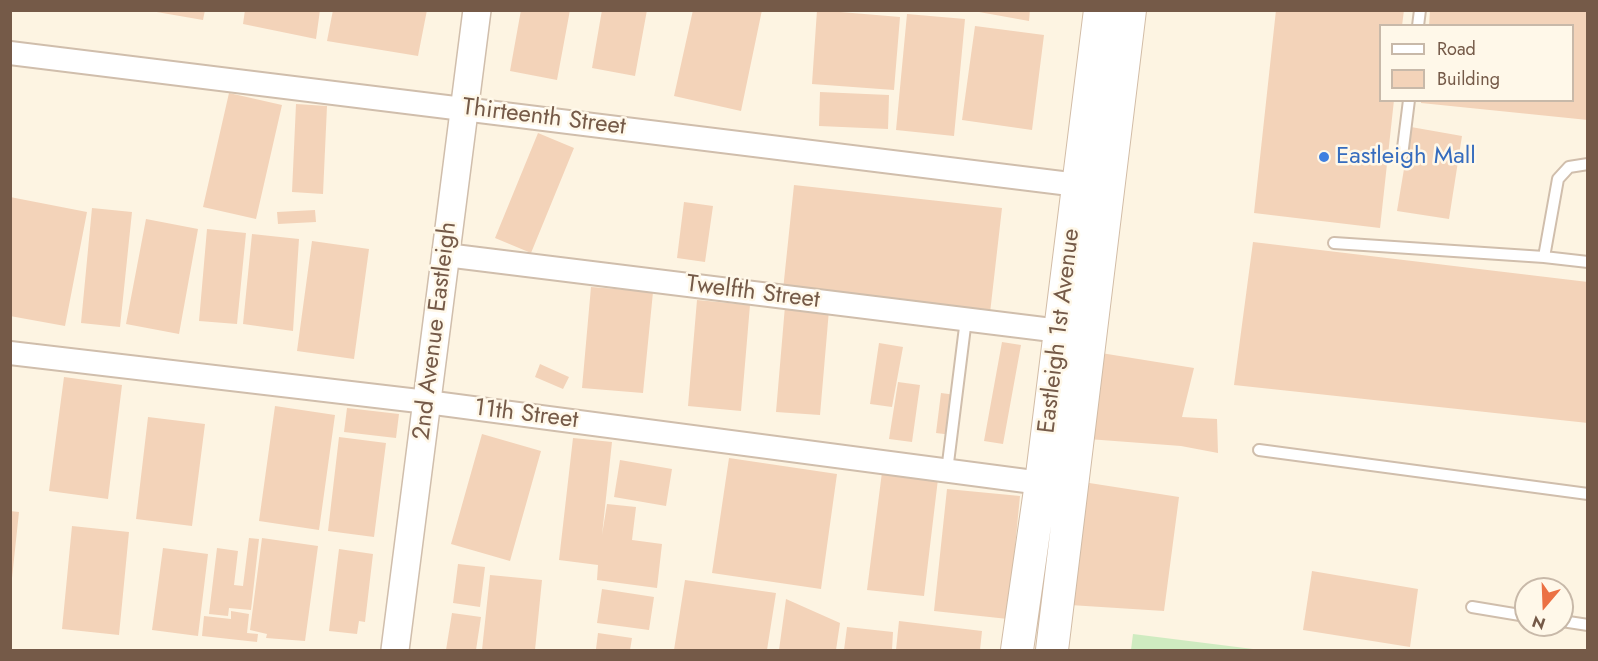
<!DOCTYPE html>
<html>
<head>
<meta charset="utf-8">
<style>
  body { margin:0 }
  #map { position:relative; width:1598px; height:661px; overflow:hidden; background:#fdf4e2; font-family:Jost,sans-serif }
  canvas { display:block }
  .frame { position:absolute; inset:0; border:12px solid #755a48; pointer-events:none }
  .legend { position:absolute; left:1379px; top:24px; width:195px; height:78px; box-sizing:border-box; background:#fff8e9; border:2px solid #c8b9a9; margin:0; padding:8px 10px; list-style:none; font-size:18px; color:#755a48 }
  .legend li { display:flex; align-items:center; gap:12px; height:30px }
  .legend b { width:30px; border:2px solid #c8b9a9 }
  .north { position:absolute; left:1514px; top:577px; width:60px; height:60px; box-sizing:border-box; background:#fff8e9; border:2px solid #c8b9a9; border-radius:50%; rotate:199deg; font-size:16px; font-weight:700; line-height:24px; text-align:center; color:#755a48 }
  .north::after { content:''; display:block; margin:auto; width:21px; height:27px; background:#eb7144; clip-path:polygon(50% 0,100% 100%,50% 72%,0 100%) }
</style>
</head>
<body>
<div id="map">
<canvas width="1598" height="661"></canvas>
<div class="frame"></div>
<ul class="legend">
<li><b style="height:8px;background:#fff"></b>Road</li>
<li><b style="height:16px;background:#f3d3b9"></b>Building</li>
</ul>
<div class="north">N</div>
</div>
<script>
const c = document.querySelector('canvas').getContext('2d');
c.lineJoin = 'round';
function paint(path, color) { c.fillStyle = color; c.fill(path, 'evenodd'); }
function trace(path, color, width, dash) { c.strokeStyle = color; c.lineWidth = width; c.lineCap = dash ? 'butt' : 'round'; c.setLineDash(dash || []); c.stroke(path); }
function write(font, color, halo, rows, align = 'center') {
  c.font = font + ' Jost,sans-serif'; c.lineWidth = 5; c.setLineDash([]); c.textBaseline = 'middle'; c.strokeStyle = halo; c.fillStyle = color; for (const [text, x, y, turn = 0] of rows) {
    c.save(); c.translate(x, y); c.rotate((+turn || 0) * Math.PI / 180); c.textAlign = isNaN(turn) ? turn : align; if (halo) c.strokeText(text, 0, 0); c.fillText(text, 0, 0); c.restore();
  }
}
const green = new Path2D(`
  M1133 634 1261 650H1131Z`);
const building = new Path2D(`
  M145 10H205L203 20Z
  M245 10H320L316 39 243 24Z
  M333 10H427L418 56 327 41Z
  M521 10H570L557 80 510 71Z
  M602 10H647L635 76 592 68Z
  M693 10H762L741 111 674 96Z
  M817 10 900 17 894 90 812 84Z
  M968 10H1030L1029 21Z
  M1276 10H1404L1402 26H1380V100H1394L1380 228 1254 213Z
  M1430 10H1588V120L1421 103V100H1572V26H1429Z
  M907 14 965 19 954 136 896 130Z
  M975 26 1044 35 1032 130 962 120Z
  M820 92 889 95 888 129 819 126Z
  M229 93 282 105 256 219 203 207Z
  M296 104 327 106 323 194 292 192Z
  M1411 127 1462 136 1449 219 1397 211Z
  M538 133 574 148 531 253 495 238Z
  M794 185 1002 208 990 313 783 290Z
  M10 197 87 212 65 326 10 316Z
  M684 202 713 206 705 262 677 258Z
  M92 208 132 212 120 327 81 323Z
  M315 210 316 222 278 224 277 212Z
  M146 219 198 229 179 334 126 324Z
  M207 229 246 233 237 324 199 321Z
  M252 234 299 239 293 331 243 324Z
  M312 241 369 249 354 359 297 351Z
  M1253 242 1588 282V423L1234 385Z
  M591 287 653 292 643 393 582 388Z
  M697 300 750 305 741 411 688 406Z
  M785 306 829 310 820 415 776 412Z
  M1002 342 1021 345 1003 444 984 441Z
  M879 343 903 347 892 407 870 404Z
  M1101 353 1194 368 1182 417 1217 419 1218 453 1181 446 1088 439Z
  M540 364 569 377 563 389 535 377Z
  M64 377 122 385 108 499 49 491Z
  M898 382 920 385 912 442 889 439Z
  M941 393 956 395 952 435 936 433Z
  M275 406 335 415 319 530 259 521Z
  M347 408 399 414 396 438 344 432Z
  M148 417 205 424 192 526 136 519Z
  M482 434 541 451 510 561 451 544Z
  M339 437 386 443 374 537 328 531Z
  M573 438 612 442 602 535 607 504 636 507 632 540 662 544 657 588 597 580 598 565 559 560Z
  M729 458 837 474 821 589 712 573Z
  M620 460 672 469 666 506 614 497Z
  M882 472 938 479 924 596 867 590Z
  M1083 482 1179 497 1164 611 1070 605Z
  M947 489 1020 496 1008 619 934 611Z
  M10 511 19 512 12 578H10Z
  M72 526 129 532 119 635 62 629Z
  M249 538 259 539 251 610 229 608 228 616 209 614 217 548 238 551 234 585 243 586Z
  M262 538 318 546 305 641 266 638 267 634 250 630Z
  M163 548 208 554 198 636 152 630Z
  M339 549 373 554 365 622 359 621 357 634 329 631Z
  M458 564 485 567 480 607 453 603Z
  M1312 571 1418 589 1410 647 1303 630Z
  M490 575 542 580 535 650H482Z
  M685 580 776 593 767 650H674Z
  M602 589 654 597 649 630 597 623Z
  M786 599 840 623 836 650H779Z
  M231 611 249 614 247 633 258 634 257 642 202 636 204 616 231 619Z
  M452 613 481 617 476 650H446Z
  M899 621 982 631 980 650H896Z
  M847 627 893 632 892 650H844Z
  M598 633 632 638 630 650 596 649Z`);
const service = new Path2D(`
  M1418 26 1420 10
  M1402 156 1409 100
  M1334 243 1544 257 1588 262
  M1544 257 1558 179 1569 167 1588 164
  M1259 450 1588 494
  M947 471 966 319
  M1472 607 1526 616
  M1562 621 1588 625`);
const minor = new Path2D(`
  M10 53 1078 185
  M446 255 1060 331
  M10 353 427 402 1041 483`);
const tertiary = new Path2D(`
  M395 650 477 10`);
const secondary = new Path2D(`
  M1017 650 1041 483 1100 10
  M1052 650 1130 10`);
const markers = [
  [1324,157,6,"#3f7fe0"]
];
const streetNames = [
  ["Thirteenth Street",544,118,7],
  ["Twelfth Street",753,293,7],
  ["2nd Avenue Eastleigh",436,331,-83],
  ["Eastleigh 1st Avenue",1060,331,-83],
  ["11th Street",526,415,7]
];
const shopNames = [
  ["Eastleigh Mall",1336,157]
];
paint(green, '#cfebc0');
paint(building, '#f3d3b9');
trace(service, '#d0beac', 14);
trace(minor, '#d0beac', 26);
trace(tertiary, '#d0beac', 30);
trace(secondary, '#d2bca6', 34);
trace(service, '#fff', 10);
trace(minor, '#fff', 22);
trace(tertiary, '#fff', 27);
trace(secondary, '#fff', 32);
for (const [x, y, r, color] of markers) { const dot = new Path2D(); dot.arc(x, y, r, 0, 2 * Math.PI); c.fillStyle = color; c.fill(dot); trace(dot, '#fff8e9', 2); }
write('24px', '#755a48', '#fff8e9', streetNames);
write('24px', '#366cbe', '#fff8e9', shopNames, 'left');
</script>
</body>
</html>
